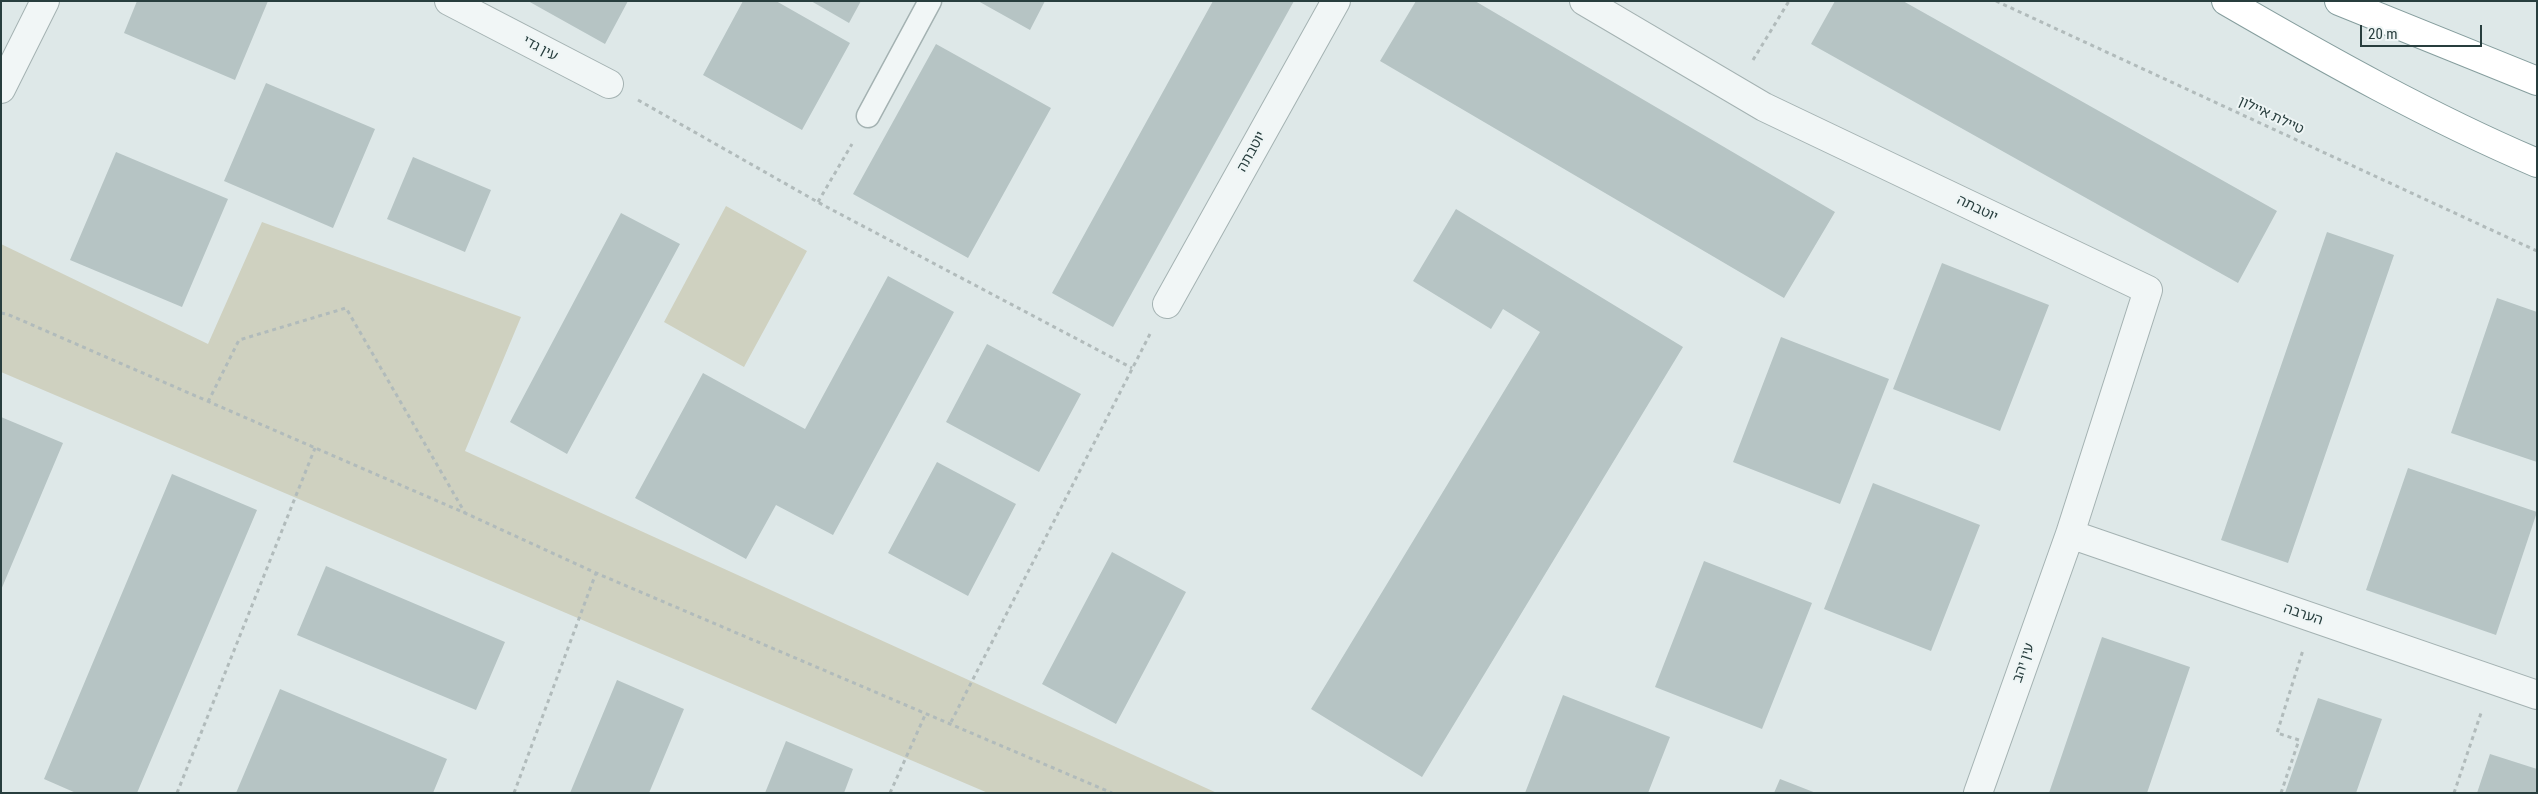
<!DOCTYPE html>
<html>
<head>
<meta charset="utf-8">
<style>
  body { margin:0 }
  #map { position:relative; width:2538px; height:794px; overflow:hidden; background:#dee8e8; font-family:"Roboto Condensed",sans-serif }
  canvas { display:block }
  .frame { position:absolute; inset:0; border:2px solid #283e3e; pointer-events:none }
  .scale { position:absolute; left:2360px; top:25px; width:122px; height:22px; box-sizing:border-box; border:2px solid #283e3e; border-top:0; padding-left:6px; font-size:15px; line-height:18px; white-space:nowrap; color:#283e3e; -webkit-text-stroke:4px #eef5f5; paint-order:stroke }
</style>
</head>
<body>
<div id="map">
<canvas width="2538" height="794"></canvas>
<div class="frame"></div>
<div class="scale">20 m</div>
</div>
<script>
const c = document.querySelector('canvas').getContext('2d');
c.lineJoin = 'round';
function paint(path, color) { c.fillStyle = color; c.fill(path, 'evenodd'); }
function trace(path, color, width, dash) { c.strokeStyle = color; c.lineWidth = width; c.lineCap = dash ? 'butt' : 'round'; c.setLineDash(dash || []); c.stroke(path); }
function write(font, color, halo, rows, align = 'center') {
  c.font = font + ' "Roboto Condensed","Noto Sans Hebrew",sans-serif'; c.lineWidth = 4; c.setLineDash([]); c.textBaseline = 'middle'; c.strokeStyle = halo; c.fillStyle = color; for (const [text, x, y, turn = 0] of rows) {
    c.save(); c.translate(x, y); c.rotate((+turn || 0) * Math.PI / 180); c.textAlign = isNaN(turn) ? turn : align; if (halo) c.strokeText(text, 0, 0); c.fillText(text, 0, 0); c.restore();
  }
}
const green = new Path2D(`
  M726 206 807 251 744 367 664 322Z
  M262 222 521 317 465 451 1217 793H988L1 372V244L208 344Z`);
const building = new Path2D(`
  M137 1H268L235 80 124 33Z
  M528 1H628L605 44Z
  M743 1H776L850 43 802 130 703 75Z
  M811 1H861L849 23Z
  M978 1H1045L1030 30Z
  M1213 1H1294L1113 327 1052 293Z
  M1416 1H1475L1835 212 1784 298 1380 61Z
  M1835 1H1903L2277 211 2238 283 1811 44Z
  M936 44 1051 108 968 258 853 194Z
  M266 83 375 129 333 228 224 181Z
  M116 152 228 199 182 307 70 260Z
  M413 157 491 190 465 252 387 219Z
  M1456 209 1683 347 1422 777 1311 709 1540 332 1503 309 1491 329 1413 281Z
  M621 213 680 244 567 454 510 422Z
  M2327 232 2394 255 2288 563 2221 540Z
  M1942 263 2049 305 2000 431 1893 389Z
  M888 276 954 312 833 535 776 505 746 559 635 498 703 373 805 429Z
  M2497 298 2537 312V462L2451 433Z
  M1781 337 1889 379 1840 504 1733 462Z
  M987 344 1081 394 1039 472 946 422Z
  M1 417 63 443 1 590Z
  M937 462 1016 504 968 596 888 553Z
  M2408 468 2537 512 2496 635 2366 590Z
  M172 474 257 510 137 793H76L44 779Z
  M1873 483 1980 525 1931 651 1824 609Z
  M1112 552 1186 592 1116 724 1042 684Z
  M1704 561 1812 603 1762 729 1655 687Z
  M326 566 505 642 476 710 297 635Z
  M2102 637 2190 667 2147 793H2049Z
  M617 680 684 709 649 793H570Z
  M280 689 447 759 433 793H236Z
  M1563 695 1670 737 1648 793H1525Z
  M2318 698 2382 719 2356 793H2285Z
  M786 741 853 769 844 793H765Z
  M2490 754 2537 769V793H2477Z
  M1780 779 1816 793H1774Z`);
const path = new Path2D(`
  M1996 1 2537 251
  M1753 60 1789 1
  M638 100 823 205 1132 368
  M818 202 852 144
  M1 313 7 314 465 513 596 573 1112 793
  M208 402 239 340 346 308 465 513
  M951 722 1150 334
  M177 793 315 448
  M514 793 596 573
  M890 793 926 713
  M2281 793 2299 740 2277 733 2303 650
  M2454 793 2481 713`);
const lane = new Path2D(`
  M868 116 930 1`);
const street = new Path2D(`
  M449 1 609 84
  M1584 1 1764 107 2148 290 2070 534 1978 793
  M1 89 45 1
  M1167 304 1336 1
  M2070 534 2537 695`);
const highway = new Path2D(`
  M2226 1C2326 59 2431 118 2537 163
  M2339 1 2537 81`);
const streetNames = [
  ["עין גדי",540,49,28],
  ["טיילת איילון",2271,116,25],
  ["יוטבתה",1252,152,-61],
  ["יוטבתה",1977,209,26],
  ["הערבה",2303,615,19],
  ["עין יהב",2024,663,-71]
];
paint(green, '#cfd1c0');
paint(building, '#b6c4c4');
trace(lane, '#a4b2b2', 25);
trace(street, '#a4b2b2', 30);
trace(highway, '#869e9e', 30);
trace(path, '#b1bbbb', 3, [4, 4]);
trace(lane, '#f1f6f6', 22);
trace(street, '#f1f6f6', 28);
trace(highway, '#fff', 28);
write('14px', '#283e3e', '#eef5f5', streetNames);
</script>
</body>
</html>
